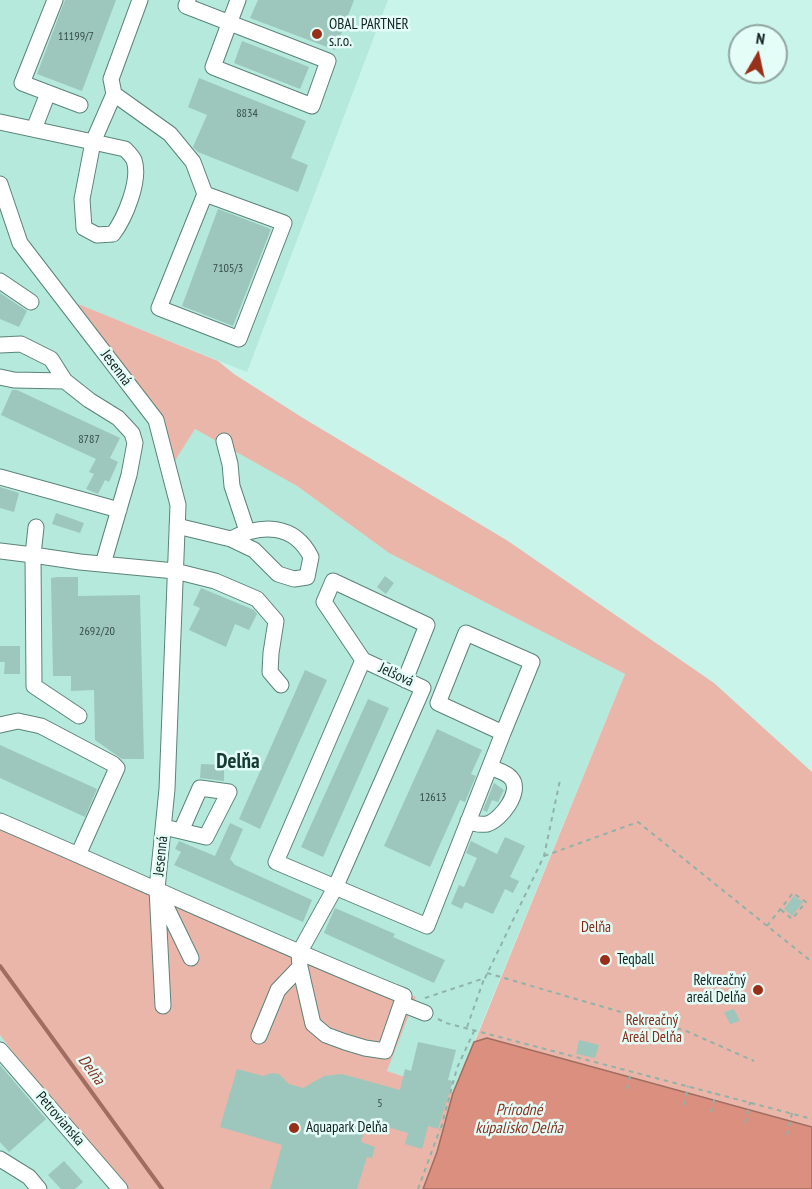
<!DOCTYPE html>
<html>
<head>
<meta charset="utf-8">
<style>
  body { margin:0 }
  #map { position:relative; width:812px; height:1189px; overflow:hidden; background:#c9f4e9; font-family:"PT Sans Narrow",sans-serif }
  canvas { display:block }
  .north { position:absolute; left:728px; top:24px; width:60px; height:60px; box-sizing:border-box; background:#e4fdf7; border:2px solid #90a5a0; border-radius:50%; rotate:9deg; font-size:16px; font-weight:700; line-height:24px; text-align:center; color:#12221e }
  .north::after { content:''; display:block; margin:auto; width:21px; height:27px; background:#982f19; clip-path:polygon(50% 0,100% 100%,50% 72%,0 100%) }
</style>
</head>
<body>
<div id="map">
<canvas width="812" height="1189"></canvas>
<div class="north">N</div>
</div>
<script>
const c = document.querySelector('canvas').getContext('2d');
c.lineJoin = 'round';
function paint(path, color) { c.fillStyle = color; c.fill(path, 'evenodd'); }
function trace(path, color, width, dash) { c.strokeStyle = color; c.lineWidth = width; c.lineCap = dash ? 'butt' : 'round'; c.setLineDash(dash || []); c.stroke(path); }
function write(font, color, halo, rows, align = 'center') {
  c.font = font + ' "PT Sans Narrow",sans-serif'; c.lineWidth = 5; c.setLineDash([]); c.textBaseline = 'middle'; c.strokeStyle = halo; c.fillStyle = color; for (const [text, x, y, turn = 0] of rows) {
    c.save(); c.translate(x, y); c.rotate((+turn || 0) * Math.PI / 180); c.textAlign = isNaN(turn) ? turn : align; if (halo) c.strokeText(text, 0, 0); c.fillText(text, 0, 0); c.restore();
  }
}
const built = new Path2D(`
  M0 0H388L247 372 79 305 155 411 171 466 195 429 297 486 389 553 625 674 453 1093 387 1071 415 997 299 953 0 825Z
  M0 1035 116 1189H0Z`);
const green = new Path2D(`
  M78 304 218 361 234 374 303 418 508 541 714 683 812 772V1189H116L0 1035V825L299 953 416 997 387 1071 454 1093 625 674 389 553 297 486 195 429 171 467 155 411Z`);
const water = new Path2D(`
  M487 1038 812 1127V1189H423L437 1152 453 1093 474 1042Z`);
const stream = new Path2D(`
  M0 966 162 1189`);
const building = new Path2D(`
  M65 0H116L82 91 37 74Z
  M258 0H354L335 50 250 18Z
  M242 41 309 67 300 89 234 63Z
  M199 78 306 121 291 158 308 165 298 192 198 152 193 147 207 115 188 107Z
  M218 209 271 229 233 326 182 306Z
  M0 293 27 311 19 327 0 319Z
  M12 390H17L120 438 110 458 118 462 109 482 105 480 98 494 86 489 94 474 89 472 96 459 1 415Z
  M0 487 19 493 14 512 0 508Z
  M56 513 84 523 80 533 52 524Z
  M385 576 394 583 386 594 377 587Z
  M57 577H78V596L140 595 144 759H122L95 740 94 690 71 691V676H53L51 578Z
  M201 588 254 610 257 614 249 630 235 624 226 647 189 630 200 608 193 605Z
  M0 646H20V674H4L5 662H0Z
  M305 670 327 680 260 829 239 819Z
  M368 699 389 708 323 857 301 847Z
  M437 729 482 750 471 774 476 776 465 802 460 800 430 867 384 846Z
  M0 745 97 789 85 817 0 778Z
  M201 764 224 765V781L200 778Z
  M494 783 504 790 498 802 492 800 487 812 483 810Z
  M230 823 243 829 230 859 235 865 312 900 303 922 174 865 181 852 175 849 179 841 215 856Z
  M505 837 525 846 510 877 519 881 513 893 505 889 493 914 465 902 462 909 451 904 459 885 464 887 477 858 466 853 471 841 497 854Z
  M794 896 803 902 792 916 784 909Z
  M335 908 395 934 393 937 445 960 434 983 324 933Z
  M734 1009 740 1021 730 1024 724 1012Z
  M579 1040 599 1045 595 1058 576 1054Z
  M418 1042 456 1050 448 1080 453 1081 438 1129 428 1126 422 1149 405 1144 408 1133 367 1121 361 1142 375 1147 372 1158 367 1157 357 1189H270L282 1145 220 1127 237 1069 263 1076 272 1073 279 1074 289 1084 303 1088 324 1076 342 1074 400 1090 405 1069 411 1071Z
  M0 1065 46 1119 9 1152 0 1142Z
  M64 1161 83 1182 75 1189H61L48 1175Z`);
const path = new Path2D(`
  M544 856 638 822 812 962
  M767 926 793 893 806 902 792 919 780 909
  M487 973 686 1031 754 1061
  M425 998 485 978 544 856 560 780
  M438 1019 446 1023 812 1119
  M467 1027 484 979
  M627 1089 631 1071
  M684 1105 688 1086
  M711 1112 716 1093
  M745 1123 750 1102
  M441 1128 457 1068 475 1029
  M787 1135 792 1113
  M418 1189 440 1129`);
const minor = new Path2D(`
  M55 0 22 83 80 105
  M140 0 111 79 114 94 170 134 193 162 205 194
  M188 0 186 6 328 61 312 106 213 67 238 0
  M0 122 93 142 114 94
  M34 129 48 93
  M93 142 125 149C128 152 132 156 134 160 141 180 125 218 113 234L97 235 84 228 82 199Z
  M0 184 20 243 156 420 178 505 167 789 157 889 163 1006
  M205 194 284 223 239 339 159 308Z
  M0 281 31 302
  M0 345 21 344 51 359 65 381 89 400 118 418 132 433 135 443 129 475 103 564
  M0 377 14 380 65 381
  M224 441 230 464 232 486 247 531
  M0 477 119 510
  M177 526 231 539 254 550 278 574 294 579 307 577 311 557C294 523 261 524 231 539
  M36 527 33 555 80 562 175 571 215 581 257 599 276 621 271 653 270 672 281 685
  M0 551 33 555 34 686 79 716
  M363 660 324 602 333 581 427 625 405 680
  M0 725 18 721 41 726 113 764 117 768 78 855
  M0 821C135 879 268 941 404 996L385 1051 365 1048 345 1042 326 1035 313 1024 300 967 299 953 335 888 423 688 363 660 276 862 427 926 503 733 438 703 466 633 532 662 503 733
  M468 821C474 824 480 825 487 824 501 820 523 791 511 778 506 772 496 770 490 767
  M164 827 206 837 229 792 200 788 181 831
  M160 894 191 958
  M402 1004 425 1013
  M259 1036 278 990 300 967
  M0 1050 120 1189
  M0 1159 29 1177 39 1189`);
const markers = [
  [317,34,6,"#982f19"],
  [605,960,6,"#982f19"],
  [758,990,6,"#982f19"],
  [294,1128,6,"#982f19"]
];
const numberNames = [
  ["11199/7",76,37],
  ["8834",247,114],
  ["7105/3",228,269],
  ["8787",89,440],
  ["2692/20",97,632],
  ["12613",433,798],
  ["5",380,1104]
];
const poiNames = [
  ["OBAL PARTNER",329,25],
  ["s.r.o.",329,42],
  ["Teqball",617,960],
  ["Rekreačný",746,981,"right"],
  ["areál Delňa",746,998,"right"],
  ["Aquapark Delňa",306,1128]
];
const streetNames = [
  ["Jesenná",116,368,53],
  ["Jelšová",396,675,25],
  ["Jesenná",161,856,-84],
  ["Petrovianska",60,1119,49]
];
const parkNames = [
  ["Delňa",596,928],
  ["Rekreačný",652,1021],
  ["Areál Delňa",652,1038]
];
const waterNames = [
  ["Delňa",91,1070,54],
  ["Prírodné",519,1110],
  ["kúpalisko Delňa",519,1128]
];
const districtNames = [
  ["Delňa",238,762]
];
paint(built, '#b5e9db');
paint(green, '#eab6aa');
paint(water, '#db8f7e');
trace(water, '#9f6e61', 1.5);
trace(stream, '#9f6e61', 4);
paint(building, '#9dc7bc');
trace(minor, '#5b8379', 17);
trace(path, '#90b2a9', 2, [4.5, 4.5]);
trace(minor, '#fff', 15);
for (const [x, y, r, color] of markers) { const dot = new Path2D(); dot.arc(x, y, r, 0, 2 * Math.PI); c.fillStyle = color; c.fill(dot); trace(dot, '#e4fdf7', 2); }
write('12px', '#354b46', null, numberNames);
write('15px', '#12221e', '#e4fdf7', poiNames, 'left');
write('15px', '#12221e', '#e4fdf7', streetNames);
write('15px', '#852b18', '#e4fdf7', parkNames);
write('italic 16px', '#8c3220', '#e4fdf7', waterNames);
write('bold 21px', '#133b33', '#e4fdf7', districtNames);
</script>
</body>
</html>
